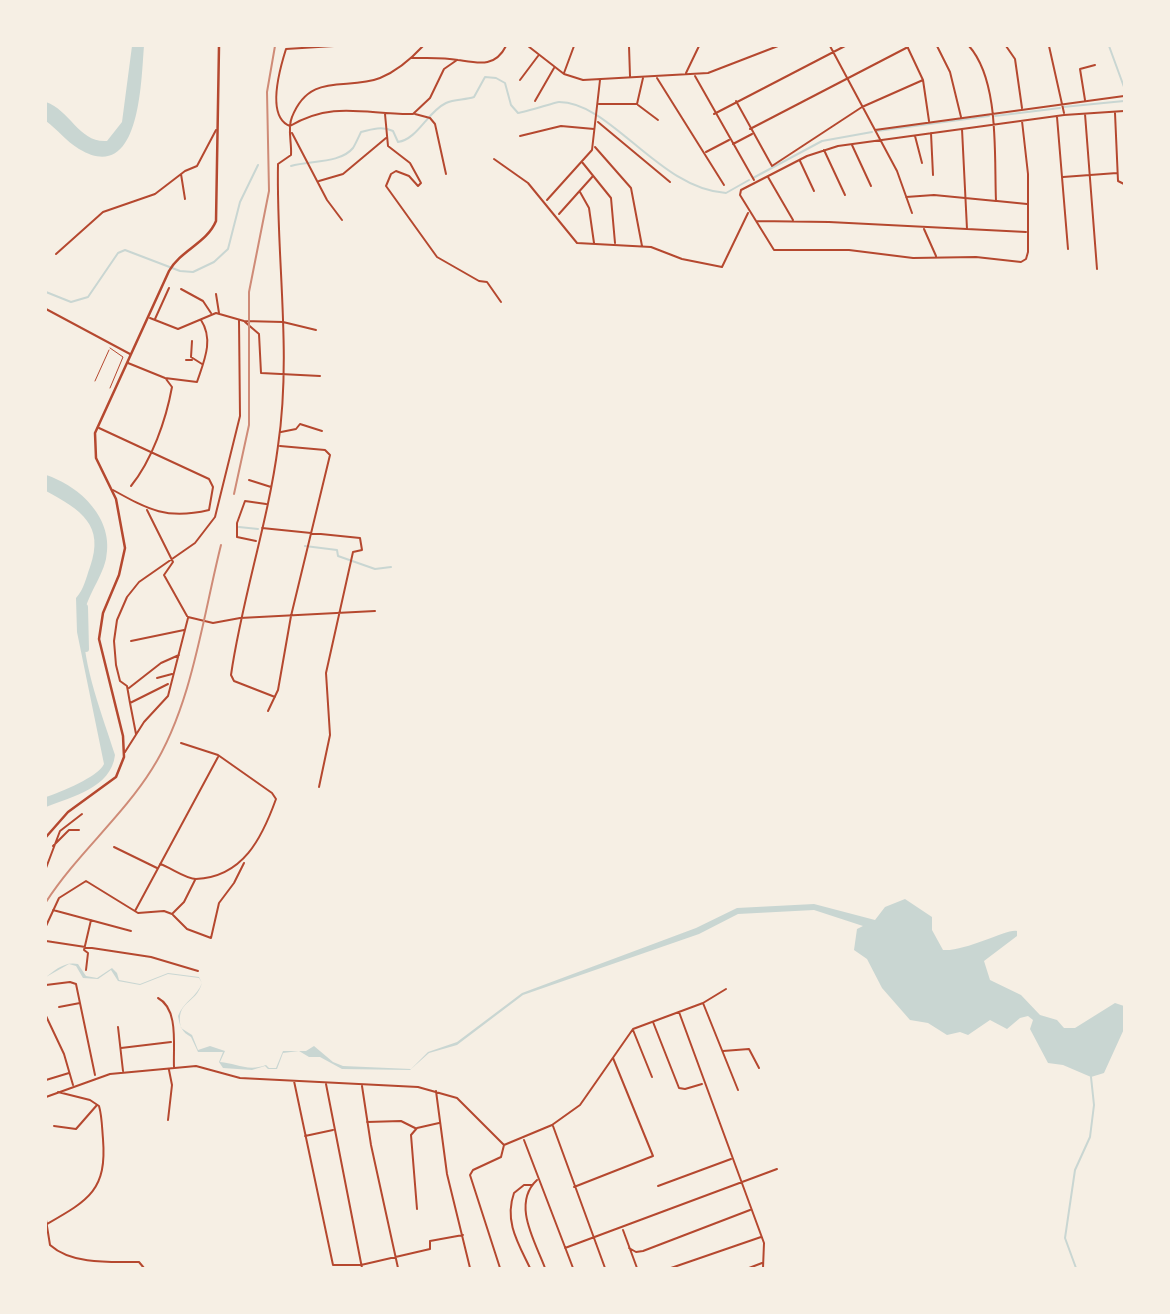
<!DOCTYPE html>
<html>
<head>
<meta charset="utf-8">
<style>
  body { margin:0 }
  #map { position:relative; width:1170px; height:1314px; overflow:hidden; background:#f6efe4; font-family:"DejaVu Sans",sans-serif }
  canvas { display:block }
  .frame { position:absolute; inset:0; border:47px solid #f6efe4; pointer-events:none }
</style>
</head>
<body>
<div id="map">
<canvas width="1170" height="1314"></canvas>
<div class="frame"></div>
</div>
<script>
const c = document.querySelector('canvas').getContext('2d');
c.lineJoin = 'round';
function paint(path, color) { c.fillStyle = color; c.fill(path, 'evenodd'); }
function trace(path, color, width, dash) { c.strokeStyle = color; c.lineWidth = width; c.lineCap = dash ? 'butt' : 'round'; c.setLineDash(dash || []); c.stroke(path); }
const water = new Path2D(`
  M132 46H144C141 80 141 186 79 149 66 141 57 129 46 121V102C70 110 79 143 107 141L122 122Z
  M46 475C80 486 115 519 106 559 101 581 83 600 83 624 83 667 102 714 115 755 111 788 73 796 46 807V797C61 792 98 777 104 764L77 632 76 598C84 589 86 578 90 567 105 525 81 510 46 491Z
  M905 899 932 917V930L943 950C965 952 1008 928 1017 931V936L984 961 990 980 1021 995 1040 1015 1057 1020 1064 1028H1075L1115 1003 1124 1006V1029L1104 1073 1091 1077 1063 1065 1048 1063 1030 1029 1033 1020 1028 1016 1020 1018 1007 1029 990 1020 968 1035 960 1032 947 1035 928 1023 910 1020 882 988 867 959 854 950 857 929 863 926 814 910 738 914 699 934 523 995 457 1045 429 1053 410 1070 342 1069 320 1057H309L299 1051 283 1053 277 1069H268L265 1066 252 1070 223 1068 219 1062 223 1052H198L191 1037C182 1032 180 1027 178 1016 183 1002 197 997 202 983L199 978 168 974 140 985 118 981 111 970 98 979 83 978 76 966 69 964 46 977C54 971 64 961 78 964L86 976 97 978 112 968 117 973 119 980 140 984 168 973 199 977 202 983C196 1005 175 1000 181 1028L192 1035 198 1050 210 1046 225 1051 220 1062C235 1063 248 1072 266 1065L269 1068H276L283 1051H306L314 1046 333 1062 343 1066 411 1069 428 1052 457 1042 522 993 696 928 737 908 814 904 875 920 885 907Z`);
const stream = new Path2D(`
  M1109 46 1124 87
  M1063 107 1124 101
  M995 116 1060 108
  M877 131 989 116
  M291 166C309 160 340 164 353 148 356 143 359 136 361 132 372 129 383 126 393 131L398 142C418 139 427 112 446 103 454 99 465 100 474 97L485 77 496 78 505 83 511 105 518 113C526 112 556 102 559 102 611 102 659 189 726 193L749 180
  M753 178 822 141 872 132
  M46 292 71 302 88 297 118 253 125 250 180 271 193 272 214 262 228 249 240 202 258 165
  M239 527 258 529
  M305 546 337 550 338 556 375 569 391 567
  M1076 1268 1065 1238 1075 1170 1090 1137 1094 1105 1091 1077`);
const river = new Path2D(`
  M85 607 86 649`);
const service = new Path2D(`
  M110 348 123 357 110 388
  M95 381 109 350`);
const minor = new Path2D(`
  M219 46H251
  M334 46 286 49C280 68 266 117 290 126 334 100 367 115 413 114L430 98 444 69 457 60
  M528 46 564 74 583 80 708 73 778 46
  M629 46 630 76
  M830 46 897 171 912 213
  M907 46 923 80 929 121
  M937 46 950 72 961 117
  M1006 46 1015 59 1022 108
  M1049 46 1064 113
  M412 58C427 58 443 57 458 60 478 63 495 68 506 46
  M564 73 574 46
  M686 73 699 46
  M695 76 754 180
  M657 78 724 185
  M520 80 538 56
  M1085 100 1080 69 1095 65
  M535 101 554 68
  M736 101 772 166 862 107 923 80
  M599 104H637L643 78
  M638 105 658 120
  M1115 113 1118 181 1124 184
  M385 114 388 146 410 163 421 183 418 186 409 176 396 171 391 174 386 186 437 257 479 281 487 282 501 302
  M415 114 430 118 435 124 446 174
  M714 114 845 46
  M1085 114 1097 269
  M1057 117 1068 249
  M1022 121 1028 174V252L1026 259 1021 262 976 257 913 258 849 250H774L740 195 741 190 807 156 838 146 1064 115 1124 111
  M598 122 670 182
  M750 129 908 47
  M962 129 967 229
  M875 130 1124 96
  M292 133 327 200 342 220
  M931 133 933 175
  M520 136 561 126 594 129
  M915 136 922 163
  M733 144 752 134
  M852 145 871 186
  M595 147 631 188 642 246
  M824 150 845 195
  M706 152 729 140
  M494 159 528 183 577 243 651 247 682 259 722 267 748 213
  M800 161 814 191
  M582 162 611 198 615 243
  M181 174 185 199
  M768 177 793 220
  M1063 177 1117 173
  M319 181 343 174 386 138
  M580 192 589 208 594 243
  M906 197 934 195 996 201C994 156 1000 81 969 46
  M547 200 592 150 600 80
  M997 201 1027 204
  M559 214 593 176
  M756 221 829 222 1026 232
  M924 229 936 256
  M56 254 103 212 155 194 185 171 197 166 216 130
  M181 289 203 301 211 313
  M216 294 219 313
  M150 318 178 329 216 313 244 321 283 322 316 330
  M155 319 169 288
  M245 322 259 334 261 373 320 376
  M192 341 191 357 202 364
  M186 360H192
  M128 363 165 378 197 382C204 361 214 340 201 320
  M99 428 209 479 213 487 209 510C167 520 149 510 113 490
  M281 432 296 429 300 424 322 431
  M249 480 271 487
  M131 486C152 460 166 420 172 387L166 379
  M147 510 173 562 164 575 187 616
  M262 528 360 538 362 550 353 552 326 673 330 735 319 787
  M256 541 237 537V523L245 501 266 504
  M188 617 213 623 240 618 375 611
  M131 641 184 630
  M157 678 172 674
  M129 688 161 663 179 655
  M275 697 234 681 231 675C242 598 268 523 278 446 292 352 276 257 278 164L291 155C292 143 287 128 292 117 310 71 347 91 380 78 397 71 411 59 423 46
  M130 703 127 686 120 681 116 665 114 641 117 620 127 597 139 582 195 543 215 517 240 416 239 320
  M268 711 278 690 291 616 330 455 325 450 280 446
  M136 734 130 703 168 684
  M125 752 144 722 168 696 188 618
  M53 846 69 830H79
  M114 847 157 868
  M160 864C170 867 186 879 196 879 243 877 262 838 276 799L272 793 218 755 181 743
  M46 868 60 831 82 814
  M53 910 131 931
  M135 911 218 757
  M173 913 184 902 195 880
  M173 915 187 929 211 938 219 903 234 883 244 863
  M46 926 59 898 86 881 138 913 164 911 172 914
  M46 941 151 957 198 971
  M86 970 88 953 84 950 91 920
  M46 985 70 982 76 984 95 1075
  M158 998C179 1009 173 1046 174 1067
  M703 1003 738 1090
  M59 1007 80 1003
  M679 1012 764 1243 763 1268
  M46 1016 64 1054 73 1085
  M653 1022 679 1088 685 1089 702 1084
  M118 1027 123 1071
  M633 1030 652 1077
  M121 1048 171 1042
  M723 1051 749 1049 759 1068
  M46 1080 69 1073
  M294 1081 333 1265H361L430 1249V1241L463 1235
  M326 1084 362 1268
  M362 1086 371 1145 398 1268
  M436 1091 447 1174 470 1268
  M46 1097 110 1074 196 1066 240 1078 418 1087 457 1098 504 1145 501 1157 473 1170 470 1175 500 1268
  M168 1120 172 1085 169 1070
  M367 1122 401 1121 415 1128
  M54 1126 76 1129 97 1105
  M553 1126 605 1268
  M305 1136 333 1130
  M524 1140 573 1268
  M504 1145 552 1125 580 1105 633 1029 703 1003 726 989
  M537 1180C511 1204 536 1243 545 1268
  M658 1186 731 1159
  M574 1187 653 1156 613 1058
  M417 1209 411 1135 417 1128 439 1123
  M46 1220 50 1245C72 1265 112 1262 139 1262L144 1268
  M47 1224C89 1200 107 1190 103 1139 102 1128 102 1116 99 1106L90 1100 58 1092
  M623 1230 637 1268
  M565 1248 777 1169
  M629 1248 636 1252 643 1251 750 1210
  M530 1268C518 1243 504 1221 514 1193L524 1185H532
  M671 1268 761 1237
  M749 1268 762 1263`);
const secondary = new Path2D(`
  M46 309 130 354`);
const primary = new Path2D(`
  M46 837 68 812 116 777 124 757 123 736 99 639 103 613 119 575 125 548 116 499 96 458 95 433 169 271C181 250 207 243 216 221L219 46`);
const rail = new Path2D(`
  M234 494 249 425V292L269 191 267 92 275 46
  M46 902C77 854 122 817 152 769 192 706 203 616 221 545`);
paint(water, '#c9d6d2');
trace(stream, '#c9d6d2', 2);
trace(river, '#c9d6d2', 6);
trace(service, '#b5482f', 1);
trace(minor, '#b5482f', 2);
trace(secondary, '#b5482f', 2);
trace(primary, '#b5482f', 2.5);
trace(rail, '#cf8b77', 2);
</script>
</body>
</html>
